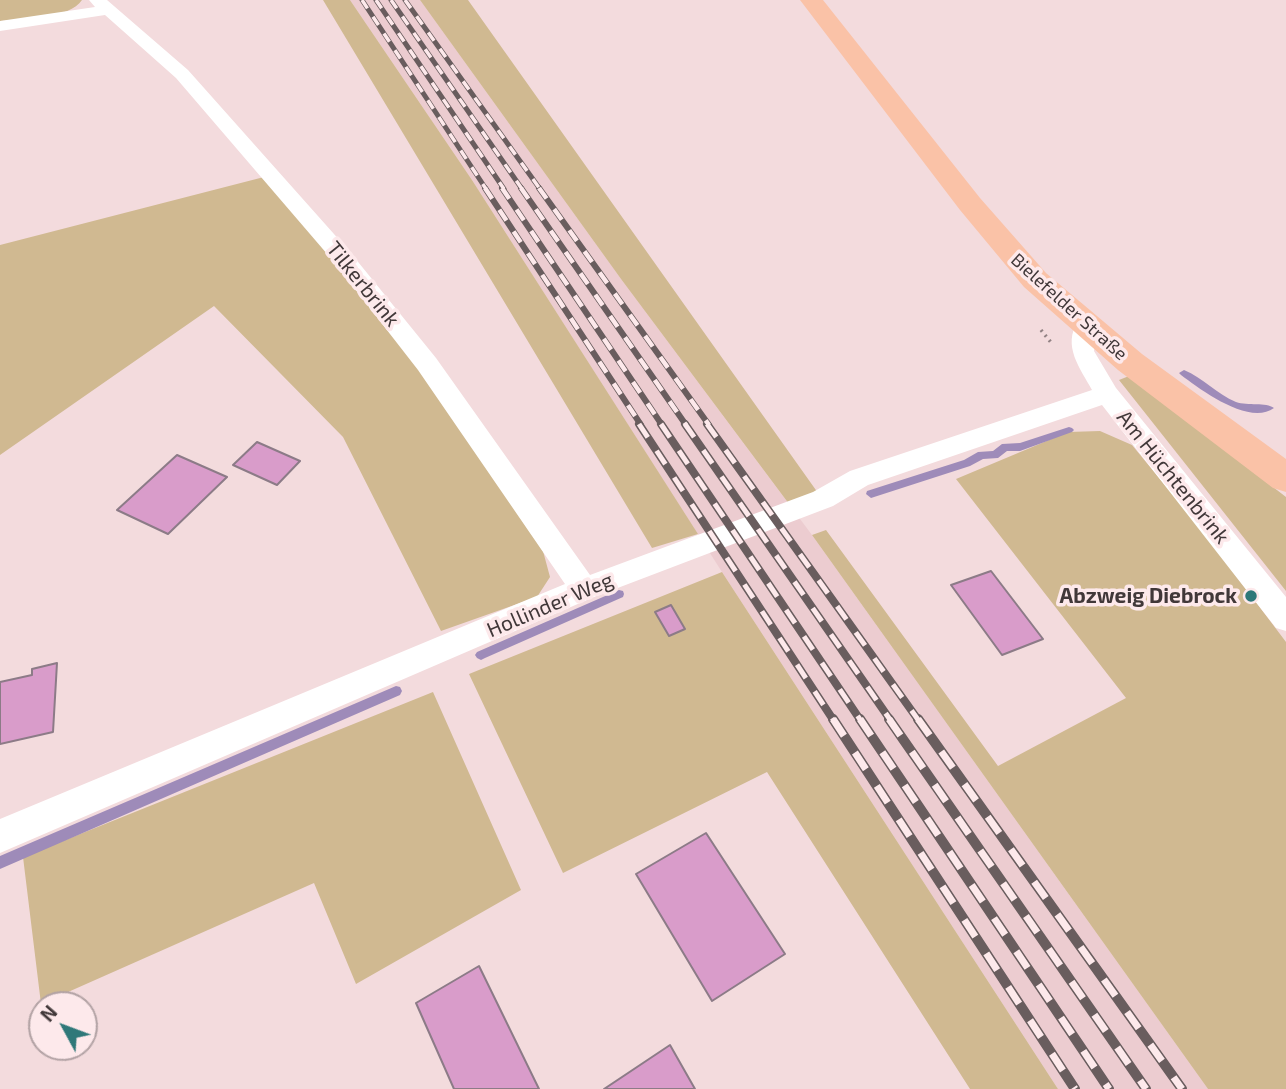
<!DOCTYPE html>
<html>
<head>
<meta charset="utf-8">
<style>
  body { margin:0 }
  #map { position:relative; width:1286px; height:1089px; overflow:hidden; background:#f3dbdd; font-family:"Exo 2",sans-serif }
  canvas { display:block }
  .north { position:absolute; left:28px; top:991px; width:70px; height:70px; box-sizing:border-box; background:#fde9eb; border:2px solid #b2a2a4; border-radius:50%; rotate:311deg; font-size:19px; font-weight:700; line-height:28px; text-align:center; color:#413839 }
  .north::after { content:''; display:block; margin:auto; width:24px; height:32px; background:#2f7879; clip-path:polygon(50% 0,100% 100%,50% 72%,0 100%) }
</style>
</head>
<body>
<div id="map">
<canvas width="1286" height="1089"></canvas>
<div class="north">N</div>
</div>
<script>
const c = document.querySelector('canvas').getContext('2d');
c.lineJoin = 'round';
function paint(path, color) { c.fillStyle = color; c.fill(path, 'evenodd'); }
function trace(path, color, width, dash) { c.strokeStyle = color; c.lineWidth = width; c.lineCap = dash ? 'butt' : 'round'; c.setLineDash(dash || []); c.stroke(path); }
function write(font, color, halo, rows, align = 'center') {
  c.font = font + ' "Exo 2",sans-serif'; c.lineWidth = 7; c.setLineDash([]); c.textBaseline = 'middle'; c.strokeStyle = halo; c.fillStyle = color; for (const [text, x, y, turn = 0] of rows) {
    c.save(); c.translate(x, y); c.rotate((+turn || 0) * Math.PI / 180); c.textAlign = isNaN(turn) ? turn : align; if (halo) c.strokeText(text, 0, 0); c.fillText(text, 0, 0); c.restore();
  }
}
const built = new Path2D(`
  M350 0H420L621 279 812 535 1208 1089H1058L722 572 472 180Z`);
const green = new Path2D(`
  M0 0H82C70 19 22 19 0 21Z
  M323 0H350L472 180 698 534 652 548Z
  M420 0H468L818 493 789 504 621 279Z
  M264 177 335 261 418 367 543 551 550 577 537 597 441 631 343 437 214 306 0 455V245Z
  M1129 376 1286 497V591L1119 380Z
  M1100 431 1132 445 1197 524 1286 642V1089H1208L812 535 826 530 998 766 1126 698 956 479 1068 432Z
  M722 572 1058 1089H970L767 772 563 873 469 674Z
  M433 692 521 890 356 984 314 883 41 1004 23 857Z`);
const stream = new Path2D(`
  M1184 370C1203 378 1217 394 1236 402 1248 406 1266 402 1274 408 1249 426 1201 390 1181 375L1179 373Z
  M1069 427 1072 428 1074 430 1072 432 1020 451H1007L998 458 983 459 970 466 871 498 866 494 867 491 964 460 978 452 993 451 1002 444 1020 443Z
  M619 590 623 591 624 594 623 597 485 658 481 660 477 658 475 655 477 652Z
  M396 686 400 687 402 691 400 695 0 869V856Z`);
const building = new Path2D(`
  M257 442 300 461 277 485 233 465Z
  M177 455 227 477 168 534 117 510Z
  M991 571 1043 639 1002 655 951 585Z
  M671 605 685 629 669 636 655 612Z
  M57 663 53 732 0 744V682L32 675V669Z
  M706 833 785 954 712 1001 636 874Z
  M479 966 539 1089H454L416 1003Z
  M670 1045 695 1089H604Z`);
const path = new Path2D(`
  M1041 330 1053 345`);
const minor = new Path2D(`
  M89 0H107L188 70 350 252 436 358 590 575 813 492 850 471 1092 390C1080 368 1062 346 1078 321L1086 318 1094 321 1098 326 1094 351 1116 388 1286 597V631L1276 628 1102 405 868 485 833 506 594 597 0 853V819L565 584 418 370 334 262 176 78 105 15 0 31V21L95 7Z`);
const primary = new Path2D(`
  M800 0H823L980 198 1046 273 1142 354 1286 459V492L1273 488 1118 370 1024 287 960 210Z`);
const railFar3 = new Path2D(`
  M362 0 486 189
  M376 0 504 189
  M391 0 522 189
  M405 0 540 189`);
const railFar2 = new Path2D(`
  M485 188 641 425
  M502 188 662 425
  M521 188 686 425
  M539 188 709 425`);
const railFar1 = new Path2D(`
  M639 424 834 721
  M661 424 861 721
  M685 424 891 721
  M707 424 919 721`);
const rail = new Path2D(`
  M833 719 1075 1089
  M860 719 1109 1089
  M889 719 1146 1089
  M918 719 1182 1089`);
const markers = [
  [1251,596,7,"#2f7879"]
];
const farStreetnames = [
  ["Bielefelder Straße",1069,307,42]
];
const streetNames = [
  ["Tilkerbrink",363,284,51],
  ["Am Hüchtenbrink",1173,477,51],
  ["Hollinder Weg",550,605,-23]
];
const poiNames = [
  ["Abzweig Diebrock",1237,596]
];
paint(built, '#ecccd0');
paint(green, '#d0b991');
paint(stream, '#9e8bb9');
paint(building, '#d99cca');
trace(building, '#8c7b87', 2);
trace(path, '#928284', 3.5, [2, 4.5]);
paint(minor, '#fff');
paint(primary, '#fac2a7');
trace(railFar3, '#695d5e', 5);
trace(railFar2, '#695d5e', 6);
trace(railFar1, '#695d5e', 8);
trace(rail, '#695d5e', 10);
trace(railFar3, '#fde9eb', 3.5, [10]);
trace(railFar2, '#fde9eb', 4.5, [13]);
trace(railFar1, '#fde9eb', 5, [16]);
trace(rail, '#fde9eb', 7, [20]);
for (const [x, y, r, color] of markers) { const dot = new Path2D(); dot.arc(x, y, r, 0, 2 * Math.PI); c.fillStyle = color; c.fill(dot); trace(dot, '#fde9eb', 2.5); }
write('18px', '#413839', '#fde9eb', farStreetnames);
write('21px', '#413839', '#fde9eb', streetNames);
write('bold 21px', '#413839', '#fde9eb', poiNames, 'right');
</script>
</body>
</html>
